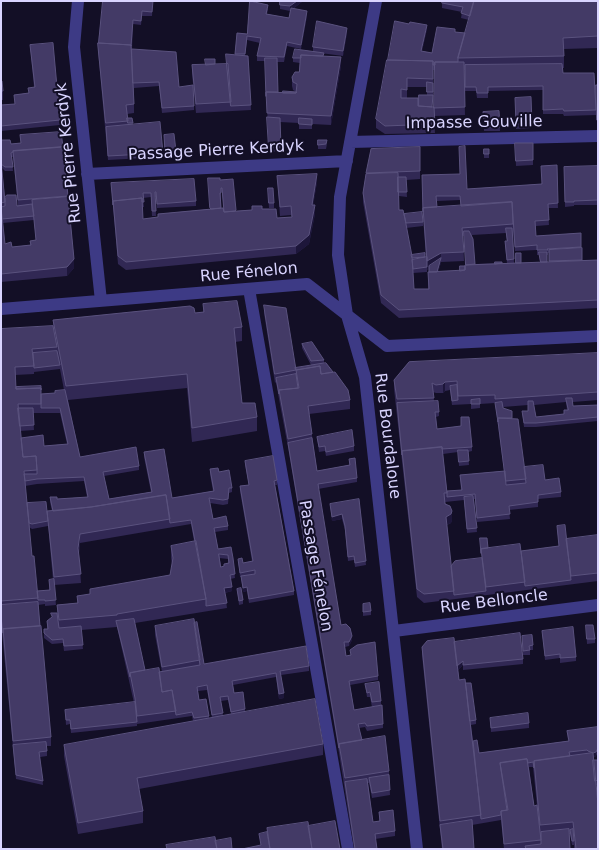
<!DOCTYPE html>
<html>
<head>
<meta charset="utf-8">
<style>
  body { margin:0 }
  #map { position:relative; width:599px; height:850px; overflow:hidden; background:#130f26; font-family:"DejaVu Sans",sans-serif }
  canvas { display:block }
  .frame { position:absolute; inset:0; border:2px solid #d9d4ff; pointer-events:none }
</style>
</head>
<body>
<div id="map">
<canvas width="599" height="850"></canvas>
<div class="frame"></div>
</div>
<script>
const c = document.querySelector('canvas').getContext('2d');
c.lineJoin = 'round';
function trace(path, color, width, dash) { c.strokeStyle = color; c.lineWidth = width; c.lineCap = dash ? 'butt' : 'round'; c.setLineDash(dash || []); c.stroke(path); }
function paint(path, color) { c.fillStyle = color; c.fill(path, 'evenodd'); }
function write(font, color, halo, rows, align = 'center') {
  c.font = font + ' "DejaVu Sans",sans-serif'; c.lineWidth = 4; c.setLineDash([]); c.textBaseline = 'middle'; c.strokeStyle = halo; c.fillStyle = color; for (const [text, x, y, turn = 0] of rows) {
    c.save(); c.translate(x, y); c.rotate((+turn || 0) * Math.PI / 180); c.textAlign = isNaN(turn) ? turn : align; if (halo) c.strokeText(text, 0, 0); c.fillText(text, 0, 0); c.restore();
  }
}
const minor = new Path2D(`
  M78 1 74 47 101 301
  M376 1 340 197 338 255 347 315 365 377 417 849
  M350 142 598 136
  M87 174 347 161
  M249 289 348 849
  M1 309 307 284 387 346 598 336
  M394 631 598 605`);
const wall = new Path2D(`
  M103 1H153L152 16H142L141 25 133 24 132 49 179 87 194 106V110L162 113 159 86 134 88V113L127 114V118H132L133 125 163 153V157L108 160 98 51V43Z
  M246 1H251L268 9 267 14 289 18 290 11 280 9V1H303L293 9 307 16 301 49 287 46 284 62H277L278 92H296L293 90 292 86V77L299 72 300 63 293 62V58L324 56 341 66 331 125 312 124V129H299V123L280 122 281 151 269 152 265 61H257V56L260 43 247 40 245 56H248L251 110 196 113 192 74V65L227 64 226 54 235 55 237 33 247 34 250 2Z
  M598 1V48L564 49V68H563V73H594L596 115 564 116 563 114H543V90L488 91V98H477L476 91H465V70H464L465 115 434 116 435 133 385 134 376 128V119L427 29 422 51 432 53 455 32 465 33 469 20 461 18 462 12 442 8V3ZM433 70H435L434 107H432L433 97ZM407 87H427V95L418 98H407Z
  M347 33 343 56 313 52V47Z
  M30 45 60 120V125L1 131V105L15 104 14 95 28 93 34 87Z
  M1 81 3 91V100H1Z
  M531 97 532 128 516 129 515 98Z
  M499 111 500 131H484L483 112Z
  M20 135 68 196 74 259V268L67 276 1 282V140L11 144 21 143ZM12 157H13L18 206 5 198 2 168 5 171H13ZM34 220 36 240 30 241V245L12 247 5 244 3 223Z
  M164 139 176 151V155L165 156Z
  M318 140 327 144 326 149H318Z
  M515 143H533V165L516 166Z
  M420 147V179L406 180 407 197 399 196V210L404 214 423 222V226L406 228 411 255 425 253V257H426L423 217 422 175 467 189 541 184 557 165 558 208H548L549 225 536 226V236L581 233V248L582 260H598V308L399 318 381 303 363 202V193L371 149ZM460 200 461 206 437 207V201ZM513 231 515 251 537 250V255H539L540 262 514 263 513 233ZM506 233 507 241H505V246L507 263 475 264 472 235ZM463 236H464L466 265 465 266H460V271L438 272 441 262 464 261ZM548 253H549V262H547V255H548ZM429 269V272H428V289H414L413 273 427 272V270Z
  M484 149H489V158H484Z
  M598 166V205H574V206L565 207 564 167Z
  M277 176 317 182 313 205 315 214 309 244 296 254 126 270 118 264 111 183 196 201V206L157 208 156 197H155L156 216H152L151 197 143 198 144 207H143V219L158 217V214L210 209 208 178 220 180 236 211 262 209 277 218 292 217 291 215 280 216ZM221 192H222L224 212 221 208Z
  M268 192 274 203V208H269Z
  M203 304 242 327V341L235 342 242 403 257 417V431L192 442 187 388 68 400 80 457 139 466V470L104 476 109 499 151 492 144 457V452L172 498 213 491 210 474V469L219 472 232 488V492L229 493 228 504 223 505 210 503 213 519 228 526V530L215 532 218 549 231 547 235 578 230 579 232 591 225 593 227 608 135 623 145 670 162 672 155 635V626L204 664 309 666V671L281 675 284 698 279 699 276 677 233 685 234 693 245 709V711L323 744V755L139 789 143 811V823L78 834 64 756V745L193 721 192 716 137 724V726L71 733 70 724 66 725 65 710 134 703 117 627 81 630 83 649 64 651 63 643 52 644 44 638V629H47V621L57 613V605L77 603V596L90 594 170 575 172 564 171 558V546L194 541 191 524 80 543 79 554 81 583 54 585 56 605 45 606V604L38 605 51 737V746H47V756L40 757 43 785 16 779 1 622V329L53 326V320L195 313 203 312ZM60 369 64 390 55 391V393L41 394 16 387 15 375 34 374V372ZM33 413H60L67 444 44 446 21 438 20 431 34 430ZM84 481 87 497 57 499 50 497V502L52 511 47 517 27 503 25 486 37 484ZM48 524 53 580H49V590L37 591 32 556 29 527 32 529 48 526ZM219 558 228 559V563L224 566 221 567ZM207 690 212 718H209V716L199 700 198 691ZM228 700 231 714 223 716 221 701Z
  M264 305 295 368 311 365 302 348V344L324 360V363L350 400V409L309 414 317 471 349 465V459L357 478V482L318 489 341 625 352 640 349 646 345 647 346 656 351 655 350 650 378 676V680L350 685 354 710 383 724V728L367 731 365 727 359 728 362 740 389 771 390 795 372 798 369 783H368L373 822 379 821V812L395 831V836L375 839 377 849H354L339 753 288 447 279 399 276 382 275 383 264 313Z
  M598 353V400L573 402V406L598 405V421L536 427H524L522 411H528V405L503 407 512 418 524 467 545 480 561 492V497L538 499V507L509 510 510 519 477 522 475 499H474L477 532 467 533 464 500 445 502 452 520 451 523 447 525 451 566 482 558 480 538 488 548 521 551 559 546 557 526 566 540 598 535V581L424 603 417 597 394 389V380ZM450 390 452 405 471 404V409L480 408V404L495 403 504 471 460 475 461 490 447 491 443 454 458 452 459 466 469 465 468 452 472 451V447L461 417V426L437 429 436 417 439 416V412L434 401 433 392 436 393H443L445 391ZM566 402 567 410H564V414L536 417 534 405Z
  M317 437 354 446V451L326 456 325 451 319 452Z
  M245 461 277 480V485H275L294 591V595L249 603 247 591 243 592 241 577H240L238 559 243 563 252 561 240 491V486L249 485 245 465Z
  M359 499 366 565 355 567 354 560 348 561 345 530 342 519 332 521 330 504Z
  M237 589 243 600V604L239 605Z
  M363 604 371 611V615L363 616Z
  M586 625 595 639V643L587 644Z
  M542 631 576 657V661L560 663V658L545 660Z
  M522 636 533 645V650H530V655H523Z
  M454 642 523 659V664L463 670V665L458 670 459 680 466 683 476 720V724L471 725 473 741 479 753 568 741 567 731 598 727V752L596 756 593 758V760H598V785H596L598 849H574V845H572L570 834H569L570 849H504L501 820 472 825 474 849H442L422 655V647ZM529 767H533L537 805 534 806Z
  M365 684 381 701V705L372 707 370 697H367Z
  M490 718 529 723V728L491 732Z`);
const shadedWall = new Path2D(`
  M297 1H303L290 11V6Z
  M307 11V16L301 49V45Z
  M427 25V29L421 56V51Z
  M347 28V33L343 56V51Z
  M341 57V66L331 125V116Z
  M317 174V182L312 214V205Z
  M315 205V214L309 244 296 254V246Z
  M441 253V263L436 280V276L440 262 427 270V261Z
  M74 259V268L67 276V267Z
  M445 382V391L443 393V384Z
  M452 511V520L451 523 446 525V517Z
  M342 514V519L332 521V517Z
  M80 534V543L78 557V548Z
  M232 587V591L224 593V588Z
  M247 587V591L243 592V588Z
  M352 636V640L349 646V642Z
  M463 661V665L457 671V666Z
  M284 693V698L279 699V694Z
  M597 748 596 756 592 758V754Z`);
const building = new Path2D(`
  M103 1H153L152 12 142 11 141 21 133 20 131 46V45L99 43Z
  M250 1 268 5 266 14 289 18 291 8 307 11 301 45 287 42 284 57 257 56 261 38 247 36 245 54H235L237 33 247 34Z
  M280 1H297L290 6 280 5Z
  M443 1H474L470 16 461 13 463 7 442 3Z
  M474 1H598V36L563 38 564 56 458 58Z
  M317 21 347 28 343 51 313 47Z
  M395 21 409 24 410 22 427 25 421 51 432 53 437 27 455 29V32L465 33 458 58V62H435V65H433V61L388 60Z
  M53 43 60 120 1 126V105L15 104 14 95 29 93 28 88 35 87 30 45Z
  M98 43 131 45 134 104 126 105 128 121 106 123Z
  M132 49 176 52 179 87 193 85 194 106 162 108 159 82 133 83Z
  M295 49 324 53 323 56 301 55V58H293Z
  M226 54 248 56 251 105 231 106Z
  M301 55 341 57 331 116 267 113 266 92 296 93 297 84 293 82 292 77 295 72H299Z
  M265 58H277L278 92H266V96Z
  M205 59H215V64L206 65Z
  M387 60 433 61V79L407 78V90L401 89V98H418V106L434 107 435 124 385 126 376 119Z
  M435 62H464L465 107 434 108Z
  M228 64 231 102 196 104 192 65Z
  M562 64 563 73H594L596 110 564 111 563 109 543 110V86L488 87V93H477L476 87H465V65Z
  M1 81H2L3 91H1Z
  M427 82 433 83V92H427Z
  M596 85H598V120H597Z
  M283 91 297 92 296 93H283Z
  M419 95H433L432 107 419 106Z
  M531 97 532 124H516L515 98Z
  M499 111 500 127H484L483 112Z
  M267 117 280 118 281 147 269 148Z
  M127 118H132L133 123H128Z
  M299 118 312 119V125L299 124Z
  M160 122 163 153 108 156 106 127Z
  M61 132 63 147 13 151V152L11 153 13 167H5L1 164V140H10L11 144 21 143 20 135Z
  M174 134 176 151H165L164 135Z
  M318 140H327L326 144 318 145Z
  M515 143H533V160L516 161Z
  M465 146 467 189 542 184 541 166 557 165 558 203 548 204 549 220 535 221 536 236 581 233V247L547 249 548 250H537V245L515 247 512 202 461 206 460 196H436L437 207 423 208V212L422 175 460 174 459 147Z
  M63 147 68 196 18 200 13 151Z
  M420 147V171L366 173 371 149Z
  M484 149H489V154H484Z
  M1 161 5 202 1 203Z
  M598 166V200L574 201V202H565L564 167Z
  M398 173 399 210H403L405 219 412 256 414 289H429L428 272 465 270V265L598 260V300L399 310 381 295 363 193 366 174Z
  M317 174 312 205H315L309 235 296 246 126 262 118 256 113 201 142 198 143 219 158 217V214L223 208 224 212 252 210V206H262V209H276L277 218 292 217 291 206 280 207 277 176Z
  M398 177H406L407 192H398Z
  M208 178H220V180L233 179 236 210 235 211 224 212 222 188H221V193H220L221 208 211 209 210 208Z
  M194 179 196 201 157 204 156 192H155L156 211H152L151 193H143L144 202H142V198L113 201V205L111 183Z
  M268 188H273L274 203H269Z
  M7 195H16L17 206 32 204 34 216 2 219 1 207 5 206V198Z
  M68 197 74 259 67 267 1 274V207L5 244 11 242 12 247 31 245 30 241 36 240 32 200Z
  M512 202 513 224 462 228 464 252 441 253 427 261 423 208Z
  M422 212 423 222 406 223 404 214Z
  M506 228H512L514 259 507 260 505 241H507Z
  M464 231H469L473 239 475 264 466 265Z
  M582 248V260L549 261V250Z
  M539 252H547V262H541Z
  M425 253V257L412 258 411 255Z
  M516 253H521V263H516Z
  M427 257V267L413 269 412 260Z
  M441 258 437 272H429V266Z
  M495 262H502V263L495 264Z
  M460 266H465V270L460 271Z
  M237 301 242 327 234 328 242 403H255L257 417 192 428 187 374 66 386 53 320 190 306 194 308 195 313 204 312 203 304Z
  M264 305 286 308 296 370 320 366 321 374 335 372 348 390 350 400 308 406 312 434 288 439 279 390 299 388 296 370 275 374Z
  M53 326 57 347 32 349 34 366 15 367 16 389 41 388V404H18L23 457 36 456 37 470 24 471 32 556H34L38 598 1 601V329Z
  M312 342 324 360 311 361 302 344Z
  M57 351 60 365 34 368 33 353Z
  M598 353V392L495 399V395L458 396 457 381 445 382 443 384 436 385 432 383 434 398 397 399 394 380 409 362Z
  M326 363 333 372 321 374 320 366 296 370 295 368Z
  M296 374 298 388 279 390V394L276 378Z
  M457 385 458 400 452 401 450 386Z
  M41 386V390V388L16 389V387Z
  M65 390 80 457 136 447 139 466 103 472 109 499 152 492 144 452 164 449 172 498 214 491 210 469 218 468 219 472 229 470 232 488H229L228 499 223 500 209 498 213 519 226 516 228 526 214 528 218 549 231 547 233 558 235 574 230 575 232 587 224 588 227 603 206 606V599L191 520 170 523 166 495 91 507 53 511 50 497H57V499L88 497 84 477 37 479 25 481 24 474H37V470L36 456 23 457 21 438 43 435 44 446 68 444 60 408H41V394L55 393V391ZM219 554 228 555 229 563 224 564V566L221 567Z
  M566 398H572L573 406 598 405V417L536 423H524L522 411H528V401H533L536 417 564 414V410H568Z
  M480 399V404H471V400Z
  M438 401 439 412H435L437 429 461 426V417H469L472 447 442 449V447L402 451V455L397 403Z
  M502 402 503 408 512 411V418H498V422L495 403Z
  M18 408H33L34 425 20 426Z
  M498 418 518 419 526 479 506 481Z
  M352 430 354 446 326 452 325 446 319 447 317 437Z
  M312 438 317 471 350 465 349 459 355 458 357 478 318 484 341 625 346 624 350 628 352 636 349 642H344L346 656 351 655 350 650 357 645 375 642 378 676 349 681 354 710 382 705 383 724 367 726 365 723 358 724 362 740 339 744V748L288 443Z
  M442 447 447 493H444L445 504 450 506 452 511 451 514 446 517 454 591 424 594 417 589 402 451Z
  M458 450H468L469 461 459 462Z
  M273 456 277 480 274 481 294 591 249 599 247 587 243 588 241 576 255 574V570L240 573 238 559 242 558 243 563 253 561 240 486 249 485 245 461Z
  M543 465 545 480 559 478 561 492 538 495V502L509 506 510 514 477 518 475 494 447 497V491L462 490 460 475 505 471 506 485 526 483 524 467Z
  M166 495 170 519 80 534 78 548 81 574 54 577 47 511 91 507Z
  M473 496 477 528 467 529 464 497Z
  M359 499 366 561 355 563 354 556 348 557 345 526 342 514 332 517 330 504Z
  M46 502 48 521 32 524 29 523 27 503Z
  M565 525 571 580 525 586 521 551 559 546 557 526Z
  M598 535V573L571 576 566 539Z
  M480 538H487L488 548 481 549V553Z
  M196 541 206 599 117 614V615L59 620 57 605 78 603 77 596 90 594V589L170 575 173 558 171 546Z
  M520 544 525 582 486 587 481 549Z
  M482 558 486 591 454 595 451 566 455 561Z
  M54 579 56 600 45 601V600H38L37 591 50 590 49 580Z
  M241 588 243 600 239 601 237 589Z
  M38 602 40 626 3 629V633L1 617V605Z
  M370 603 371 611 363 612V604Z
  M51 613H57L59 628 81 626 83 645 64 646 63 639 52 640 44 633V629H48L47 621 52 617Z
  M134 619 145 670 130 673V677L116 621Z
  M194 619 200 660 162 667 155 626Z
  M197 622 204 664 306 646 309 666 280 671 284 693 279 694 276 673 232 681 234 693 243 692 245 709 231 712 228 696 220 697 223 713 212 715 207 685 197 687 199 700 206 699 209 716 194 718 192 712 176 715 172 690 162 692 159 672 200 665 194 623Z
  M586 625H593L595 639H587Z
  M41 626 51 737 13 741 3 629Z
  M573 627 576 657 560 658V654L545 656 542 631Z
  M520 633 523 659 463 665V661L457 666 454 642Z
  M532 635 533 645 529 646 530 650 523 651 522 636Z
  M454 638 459 680 465 679 481 815 440 821 422 647 427 641Z
  M159 668 162 692 172 690 176 711 137 716 135 698 130 673Z
  M379 682 381 701 372 702 370 692 367 693 365 684Z
  M466 683H471L476 720 470 721Z
  M315 699 323 744 137 778 143 811 78 823 64 745Z
  M135 702 137 722 71 729 70 720H66L65 710Z
  M528 713 529 723 491 728 490 718Z
  M598 727V748L596 752 593 753 588 751 587 750 569 752 570 756 534 761V768L533 762 528 763 527 759 500 763 507 810 501 811V815L481 819 473 741 477 740 479 753 569 741 567 731Z
  M385 736 389 771 345 778 339 744Z
  M46 742 47 751 39 752 43 781 16 775 13 745Z
  M593 753 598 804V849H576L573 822 540 825 534 761Z
  M527 759 534 806 537 805 541 840 504 844 501 811 508 810 500 763Z
  M593 760H598V780L595 781Z
  M389 775 390 790 372 793 369 778Z
  M367 779 373 822 380 821 379 812 393 810 395 831 375 834 377 849H355L345 782Z
  M472 820 474 849H443L440 825Z
  M335 821 340 849H312L308 826Z
  M308 822 312 849H270L267 828Z
  M569 829 570 849H526L525 846 541 844V832Z
  M573 829 574 841H572L570 830Z
  M267 832 270 849H242L261 845 259 834Z
  M215 837 217 849H167L166 845Z
  M231 838 232 849H217L215 841Z`);
const streetNames = [
  ["Impasse Gouville",474,123,-1],
  ["Passage Pierre Kerdyk",216,151,-3],
  ["Rue Pierre Kerdyk",69,153,-96],
  ["Rue Fénelon",249,273,-5],
  ["Rue Bourdaloue",387,436,83],
  ["Passage Fénelon",315,566,80],
  ["Rue Belloncle",494,602,-7]
];
trace(minor, '#3d3a85', 12);
paint(wall, '#312854');
paint(shadedWall, '#1d163a');
paint(building, '#433a66');
trace(building, '#5a527e', 1);
write('16px', '#d9d4ff', '#130f26', streetNames);
</script>
</body>
</html>
